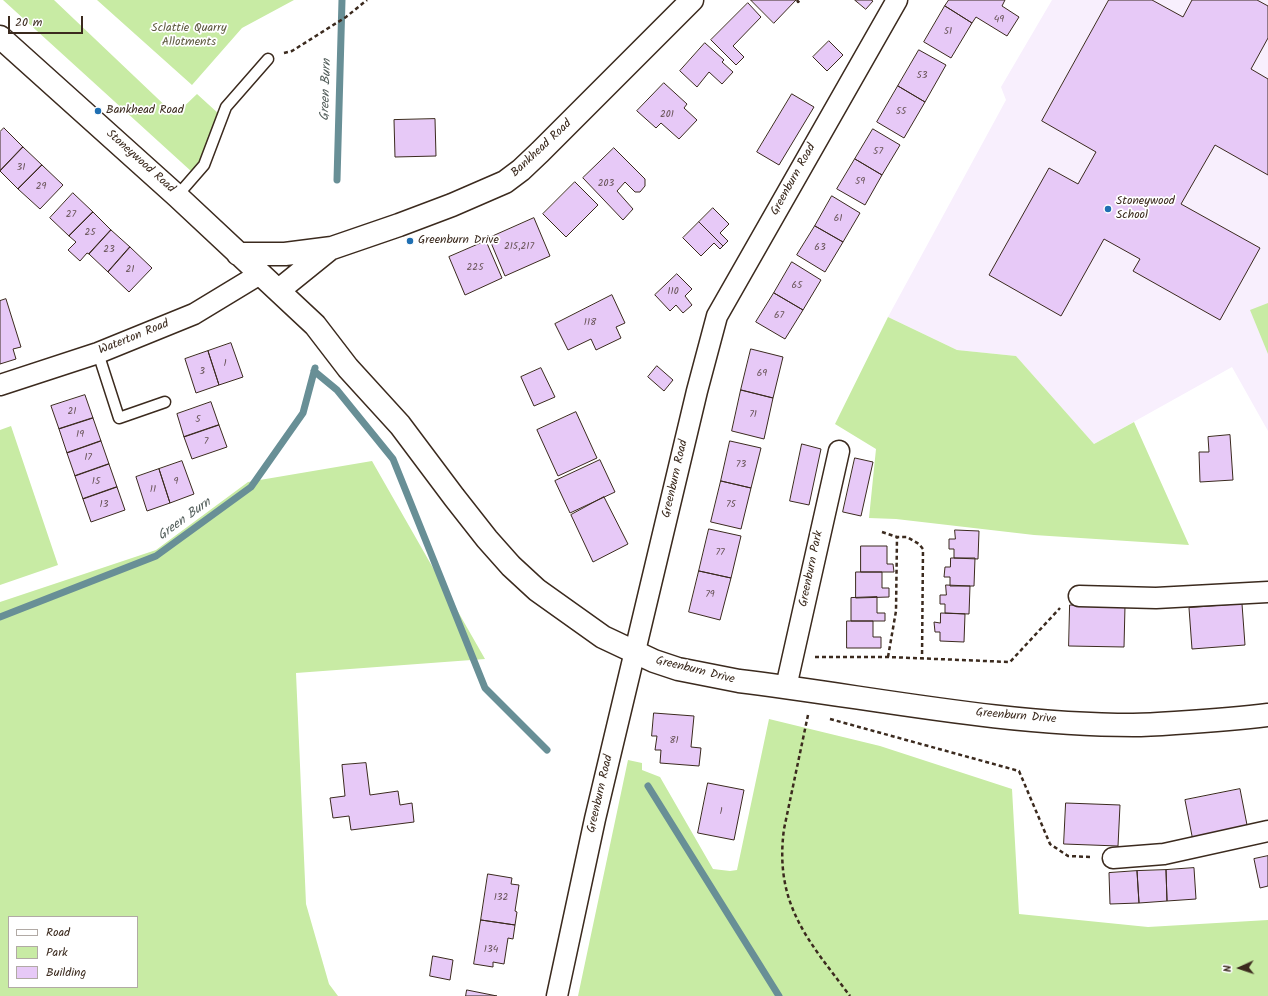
<!DOCTYPE html>
<html>
<head>
<meta charset="utf-8">
<style>
  body { margin:0 }
  #map { position:relative; width:1268px; height:996px; overflow:hidden; background:#fff; font-family:Kalam,sans-serif }
  canvas { display:block }
  .legend { position:absolute; left:8px; top:916px; width:130px; height:72px; box-sizing:border-box; background:#fff; border:1px solid #b1aaa5; margin:0; padding:5px 7px; list-style:none; font-size:12px; color:#3b2a1e }
  .legend li { display:flex; align-items:center; gap:8px; height:20px }
  .legend b { width:20px; border:1px solid #b1aaa5 }
  .north { position:absolute; left:1220px; top:948px; width:40px; height:40px; -webkit-text-stroke:3px #fff; paint-order:stroke; rotate:267deg; font-size:11px; font-weight:700; line-height:16px; text-align:center; color:#3b2a1e }
  .north::after { content:''; display:block; margin:auto; width:14px; height:18px; background:#3b2a1e; clip-path:polygon(50% 0,100% 100%,50% 72%,0 100%) }
  .scale { position:absolute; left:8px; top:16px; width:75px; height:18px; box-sizing:border-box; border:2px solid #3b2a1e; border-top:0; padding-left:5px; font-size:12px; line-height:14px; white-space:nowrap; color:#3b2a1e; -webkit-text-stroke:3px #fff; paint-order:stroke }
</style>
</head>
<body>
<div id="map">
<canvas width="1268" height="996"></canvas>
<ul class="legend">
<li><b style="height:5px;background:#fff"></b>Road</li>
<li><b style="height:11px;background:#c8eba4"></b>Park</li>
<li><b style="height:11px;background:#e7c9f7"></b>Building</li>
</ul>
<div class="north">N</div>
<div class="scale">20 m</div>
</div>
<script>
const c = document.querySelector('canvas').getContext('2d');
c.lineJoin = 'round';
function paint(path, color) { c.fillStyle = color; c.fill(path, 'evenodd'); }
function trace(path, color, width, dash) { c.strokeStyle = color; c.lineWidth = width; c.lineCap = dash ? 'butt' : 'round'; c.setLineDash(dash || []); c.stroke(path); }
function write(font, color, halo, rows, align = 'center') {
  c.font = font + ' Kalam,sans-serif'; c.lineWidth = 3.5; c.setLineDash([]); c.textBaseline = 'middle'; c.strokeStyle = halo; c.fillStyle = color; for (const [text, x, y, turn = 0] of rows) {
    c.save(); c.translate(x, y); c.rotate((+turn || 0) * Math.PI / 180); c.textAlign = isNaN(turn) ? turn : align; if (halo) c.strokeText(text, 0, 0); c.fillText(text, 0, 0); c.restore();
  }
}
const built = new Path2D(`
  M1052 0H1268V431L1232 367 1094 444 1016 356 957 350 888 317 1006 100 1001 87Z`);
const green = new Path2D(`
  M3 0H54L175 115 197 94 219 114 199 163 192 172Z
  M97 0H294L242 28 192 85Z
  M1268 303V354L1250 310Z
  M888 317 957 350 1016 356 1094 444 1134 422 1189 545 1034 535 896 519 869 518 876 449 835 424Z
  M11 426 58 565 0 585V430Z
  M372 461 485 659 296 673 306 904 329 984 338 996H0V602L156 550 248 482ZM9 917H137V987H9Z
  M769 719 880 746 1012 789 1019 914 1148 927 1268 920V996H578L628 760 642 763V770L660 777 713 869 730 871 737 870Z`);
const stream = new Path2D(`
  M337 180 342 0
  M314 371 337 390 393 459 485 688 547 750
  M0 617 156 556 251 487 303 413 315 368
  M648 786 779 996`);
const building = new Path2D(`
  M751 0H796L774 23Z
  M855 0H871L873 1 866 9Z
  M949 0H1005L1002 6 1019 17 1007 36 976 17 972 23 945 6Z
  M1109 0H1152L1183 17 1192 0H1257L1268 6V38L1251 69 1268 79V175L1215 145 1181 204 1260 248 1220 320 1133 271 1140 259 1104 239 1061 316 989 275 1049 168 1078 184 1096 152 1042 121Z
  M748 3 761 17 733 46 744 57 736 65 711 40Z
  M945 6 972 23 951 58 924 42Z
  M829 41 843 55 827 71 813 57Z
  M705 43 724 60 722 62 733 72 722 84 709 72 697 87 680 71Z
  M919 50 946 65 925 102 898 86Z
  M664 83 687 104 684 108 697 120 679 139 661 123 656 128 637 111Z
  M898 86 925 102 904 138 877 122Z
  M792 94 814 107 779 165 757 152Z
  M435 119 436 156 395 157 394 120Z
  M4 128 23 147 0 171V132Z
  M873 129 900 145 882 175 855 159Z
  M23 147 42 165 18 189 0 171Z
  M614 148 645 179V186L640 192H635L625 182 617 191 633 209 623 220 583 178Z
  M855 159 882 175 865 205 837 189Z
  M42 165 63 185 40 209 18 189Z
  M575 182 598 205 566 237 543 214Z
  M73 193 93 212 69 236 50 218Z
  M832 196 860 213 843 242 815 226Z
  M713 208 729 224 720 233 728 241 723 246 699 222Z
  M93 212 111 230 89 254 87 253 80 261 68 250 76 242 69 236Z
  M534 218 550 256 505 276 489 238Z
  M699 222 723 246 720 249 714 243 701 256 683 238Z
  M815 226 843 242 825 272 797 255Z
  M111 230 130 247 108 272 89 254Z
  M486 241 502 278 465 295 449 257Z
  M130 247 152 268 129 292 108 272Z
  M792 262 821 280 803 310 774 293Z
  M677 274 692 289 685 296 692 305 683 313 676 305 670 311 655 295Z
  M774 293 803 310 785 339 756 322Z
  M612 295 625 323 616 327 621 338 596 350 591 339 568 350 555 324Z
  M6 299 21 347 13 349 16 359 0 364V301Z
  M231 343 243 377 219 385 208 351Z
  M751 349 783 357 773 398 741 390Z
  M208 351 219 385 196 393 185 359Z
  M657 366 673 380 664 391 648 377Z
  M541 368 555 397 534 406 521 377Z
  M741 390 773 398 764 439 732 431Z
  M85 395 93 418 59 429 51 406Z
  M211 402 219 425 184 437 177 414Z
  M576 412 597 458 558 476 537 430Z
  M93 418 101 441 67 453 59 429Z
  M219 425 227 447 192 459 184 437Z
  M1230 435 1233 480 1200 482 1199 452H1209L1208 437Z
  M101 441 109 464 75 476 67 453Z
  M730 441 761 448 751 488 721 481Z
  M802 444 821 449 809 505 790 501Z
  M855 458 873 462 861 516 843 512Z
  M600 460 615 492 570 513 555 481Z
  M182 461 194 494 170 503 159 469Z
  M109 464 117 487 83 499 75 476Z
  M159 469 170 503 147 511 136 477Z
  M721 481 751 488 741 529 711 522Z
  M117 487 125 510 91 522 83 499Z
  M604 497 628 544 593 562 571 515Z
  M709 529 741 536 731 578 699 571Z
  M955 530 979 531 978 559 954 558V549H949V539H955Z
  M861 546H887V564H893L894 572H861Z
  M951 558H975L974 586H950V577H944L945 567H950Z
  M699 571 731 578 720 620 689 612Z
  M856 572H882V588H889V597L856 598Z
  M946 585 970 586 969 614 945 613V604H940V595H946Z
  M877 597V613H885V621H851V598Z
  M1242 604 1245 645 1192 649 1189 608Z
  M1070 605 1125 606 1124 647 1069 646Z
  M941 613 965 614 964 642 940 641V632H935L934 622 940 623Z
  M847 621H873V637H881V648H847Z
  M654 713 694 716 691 747 701 748 699 766 660 763 661 750H655L657 736H652Z
  M366 763 370 795 398 791 400 805 412 803 414 822 351 830 349 816 333 818 330 798 345 796 342 765Z
  M708 783 744 790 734 840 698 833Z
  M1240 789 1248 830 1193 841 1185 800Z
  M1066 803 1120 805 1118 846 1064 844Z
  M1268 856V886L1260 888 1254 859Z
  M1194 868 1196 899 1167 901 1166 870Z
  M1166 870 1167 901 1139 903 1137 871Z
  M1137 871 1139 903 1110 904 1109 873Z
  M488 874 512 878 511 884 519 885 515 911 517 912 515 925 481 920Z
  M481 920 515 925 513 939 508 938 504 964 493 962V967L474 964Z
  M433 956 453 960 450 980 430 976Z
  M467 990 497 996H466Z`);
const path = new Path2D(`
  M797 0 798 2 800 0
  M284 53 292 51 346 17 367 0
  M882 532 897 537H907L919 544 923 549 922 659
  M815 657H888L1010 662 1060 608
  M888 657 896 611 897 537
  M808 715 784 829C774 904 808 940 850 996
  M830 719 1019 771 1050 844 1068 856 1090 857`);
const lane = new Path2D(`
  M177 196 204 165 226 107 268 59
  M98 353 119 418 165 402`);
const street = new Path2D(`
  M0 385 98 353 194 314 260 274
  M1079 596 1156 598 1268 592
  M786 687 839 451
  M1113 858 1164 854 1268 831
  M557 996 595 819 615 735 697 391 717 316 897 0`);
const secondary = new Path2D(`
  M0 37 177 196 315 325 348 368 400 425 454 497 487 539 511 566 537 590 603 637 654 661 678 669 739 681C870 697 1001 725 1133 725 1147 725 1161 724 1175 723 1206 721 1237 719 1268 715
  M238 254H285L332 248 399 225 452 205 505 182 521 170 540 152 692 0
  M279 290 331 248`);
const markers = [
  [98,111,4,"#1f6fb2"],
  [1108,209,4,"#1f6fb2"],
  [410,241,4,"#1f6fb2"]
];
const numberNames = [
  ["49",999,20],
  ["51",948,32],
  ["53",922,76],
  ["55",901,112],
  ["201",667,115],
  ["57",878,152],
  ["31",21,168],
  ["59",860,182],
  ["203",606,184],
  ["29",41,187],
  ["27",71,215],
  ["61",838,219],
  ["25",90,233],
  ["215,217",519,247],
  ["63",820,248],
  ["23",109,250],
  ["225",475,268],
  ["21",130,270],
  ["65",797,286],
  ["110",673,292],
  ["67",779,316],
  ["118",590,323],
  ["1",225,364],
  ["3",202,372],
  ["69",762,374],
  ["21",72,412],
  ["71",753,415],
  ["5",198,420],
  ["19",80,435],
  ["7",206,442],
  ["17",88,458],
  ["73",741,465],
  ["15",96,482],
  ["9",176,482],
  ["11",153,490],
  ["13",104,505],
  ["75",731,505],
  ["77",720,553],
  ["79",710,595],
  ["81",674,741],
  ["1",721,812],
  ["132",501,898],
  ["134",491,950]
];
const parkNames = [
  ["Sclattie Quarry",189,29],
  ["Allotments",189,43]
];
const poiNames = [
  ["Bankhead Road",106,111],
  ["Stoneywood",1116,202],
  ["School",1116,216],
  ["Greenburn Drive",418,241]
];
const streetNames = [
  ["Bankhead Road",542,149,-43],
  ["Stoneywood Road",140,162,42],
  ["Greenburn Road",794,180,-61],
  ["Waterton Road",134,338,-22],
  ["Greenburn Road",676,479,-77],
  ["Greenburn Park",812,569,-78],
  ["Greenburn Drive",695,671,14],
  ["Greenburn Drive",1016,717,5],
  ["Greenburn Road",601,794,-77]
];
const waterNames = [
  ["Green Burn",327,90,-88],
  ["Green Burn",185,520,-36]
];
paint(built, '#f8effd');
paint(green, '#c8eba4');
trace(stream, '#688f96', 7);
paint(building, '#e7c9f7');
trace(building, '#3b2a1e', 1);
trace(lane, '#3b2a1e', 13);
trace(street, '#3b2a1e', 23);
trace(secondary, '#3b2a1e', 25);
trace(path, '#3b2a1e', 2.5, [4, 3]);
trace(lane, '#fff', 10);
trace(street, '#fff', 20);
trace(secondary, '#fff', 22);
for (const [x, y, r, color] of markers) { const dot = new Path2D(); dot.arc(x, y, r, 0, 2 * Math.PI); c.fillStyle = color; c.fill(dot); trace(dot, '#fff', 1.5); }
write('10px', '#665254', null, numberNames);
write('12px', '#5e5a40', '#fff', parkNames);
write('12px', '#3b2a1e', '#fff', poiNames, 'left');
write('12px', '#3b2a1e', '#fff', streetNames);
write('italic 13px', '#525d5a', '#fff', waterNames);
</script>
</body>
</html>
